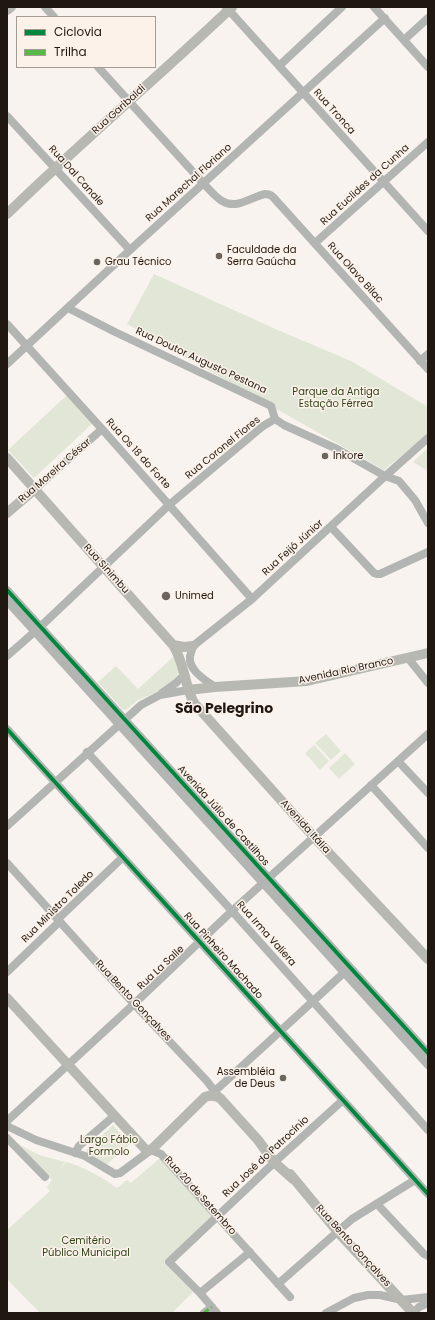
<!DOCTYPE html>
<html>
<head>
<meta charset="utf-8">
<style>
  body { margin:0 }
  #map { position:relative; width:435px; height:1320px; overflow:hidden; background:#f8f3ee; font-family:Poppins,sans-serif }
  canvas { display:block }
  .frame { position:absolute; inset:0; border:8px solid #201810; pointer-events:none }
  .legend { position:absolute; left:16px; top:16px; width:140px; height:52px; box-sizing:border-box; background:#fcf2ea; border:1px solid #a49b93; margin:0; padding:5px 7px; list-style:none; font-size:12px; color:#201810 }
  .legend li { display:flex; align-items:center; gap:8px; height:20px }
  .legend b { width:20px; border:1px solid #a49b93 }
</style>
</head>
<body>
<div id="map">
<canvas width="435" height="1320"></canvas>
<div class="frame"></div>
<ul class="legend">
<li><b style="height:5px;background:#00873e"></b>Ciclovia</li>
<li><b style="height:5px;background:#58b947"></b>Trilha</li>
</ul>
</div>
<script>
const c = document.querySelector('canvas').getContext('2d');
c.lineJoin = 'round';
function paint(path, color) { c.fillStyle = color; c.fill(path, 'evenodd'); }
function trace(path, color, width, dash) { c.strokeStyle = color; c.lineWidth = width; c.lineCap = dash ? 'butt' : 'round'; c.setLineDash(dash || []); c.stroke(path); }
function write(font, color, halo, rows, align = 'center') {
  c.font = font + ' Poppins,sans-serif'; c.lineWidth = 3; c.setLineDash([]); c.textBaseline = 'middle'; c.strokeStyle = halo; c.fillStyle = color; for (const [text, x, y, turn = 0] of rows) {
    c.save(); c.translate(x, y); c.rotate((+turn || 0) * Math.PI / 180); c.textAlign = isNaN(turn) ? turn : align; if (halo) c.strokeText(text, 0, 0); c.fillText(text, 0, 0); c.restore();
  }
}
const green = new Path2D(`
  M154 274 280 331 351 361 428 407V434L384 470 127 324Z
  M67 395 93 423 34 478 8 450Z
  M428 448V471L413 462Z
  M174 656 180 670 175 680 160 691 138 700 126 710 122 709 98 682 116 666 138 689Z
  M326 734 341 751 331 760 315 743Z
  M314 745 329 761 320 770 305 753Z
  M345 753 355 764 339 779 329 768Z
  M113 1125 130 1144 106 1165 94 1156 87 1154 86 1150Z
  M20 1145 39 1155 65 1162 59 1171 66 1162C85 1167 101 1177 117 1188L127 1180 131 1183 160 1158 214 1217 164 1263 193 1292 172 1313H40L7 1279V1230L50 1191 47 1187 52 1180Z`);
const minor = new Path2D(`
  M45 7 54 17
  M226 7 428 231
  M374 7 428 67
  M404 40 428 18
  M279 66 342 7
  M98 67 203 183C209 189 215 197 222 201 237 210 251 197 265 194 268 194 271 195 273 197L428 369
  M7 116 130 250
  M315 243 428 142
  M68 308 115 332 271 406 275 419 284 425 337 449 385 476 399 481 415 500 428 523
  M7 324 102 429 252 599
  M420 361 428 354
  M7 364 130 250 385 18
  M35 489 102 429
  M331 527 374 573 377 574H380L428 552
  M7 590 428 1053
  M7 601 428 1065
  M7 656 40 627 169 505 263 426 275 419
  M408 658 428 683
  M215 687C205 680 188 670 190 656 191 653 192 649 193 646L252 599 382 479 428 438
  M162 693 176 683 185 674
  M7 729 428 1194
  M87 752 232 911 428 1130
  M398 761 428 793
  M371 785 428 848
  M7 826 141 705 160 695 188 690
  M7 863 134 1004 206 1080 220 1098
  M7 972 57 924 60 917 123 857
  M215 1091 348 969
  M7 1121 134 1004 232 911 428 734
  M7 1126 36 1140 85 1156 115 1174 120 1173 151 1150 161 1154 290 1297
  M7 1138 45 1177
  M75 1153 79 1146 114 1116
  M377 1204 424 1254 428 1256
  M278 1284 352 1219 415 1180
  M200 1293 250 1252
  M204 1313 212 1307
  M217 1313 200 1293 169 1262 279 1158 343 1100
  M326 1313 354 1298 368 1295H380L402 1300 428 1297
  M413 1313 419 1307 428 1303`);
const major = new Path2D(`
  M7 10 11 7
  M7 214C80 143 158 77 232 7
  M7 458 173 645C185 663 184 685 194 703L314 837 428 959
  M7 513 35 489
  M173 645 184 647 193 646
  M188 690 215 687 307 681 428 653
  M7 998 146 1150H151L205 1097C210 1095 215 1095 220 1098L258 1140 274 1162 293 1179
  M290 1174 338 1232 413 1313`);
const quiet = new Path2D(`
  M204 1313 212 1307`);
const cycleway = new Path2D(`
  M7 590 428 1053
  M7 729 428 1194`);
const markers = [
  [219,256,4,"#6c655e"],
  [97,262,4,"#6c655e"],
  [325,456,4,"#6c655e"],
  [166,596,5,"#6c655e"],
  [283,1078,4,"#6c655e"]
];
const streetNames = [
  ["Rua Garibaldi",119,110,-42],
  ["Rua Tronca",334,112,48],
  ["Rua Dal Canale",76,176,48],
  ["Rua Marechal Floriano",189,183,-42],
  ["Rua Euclides da Cunha",365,185,-42],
  ["Rua Olavo Bilac",355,273,48],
  ["Rua Doutor Augusto Pestana",201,361,25],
  ["Rua Coronel Flores",223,448,-39],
  ["Rua Os 18 do Forte",138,454,48],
  ["Rua Moreira César",55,471,-41],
  ["Rua Feijó Júnior",293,548,-42],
  ["Rua Sinimbu",106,569,48],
  ["Avenida Rio Branco",346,671,-12],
  ["Avenida Júlio de Castilhos",223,816,48],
  ["Avenida Itália",305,827,48],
  ["Rua Ministro Toledo",58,907,-45],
  ["Rua Irma Valiera",266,934,48],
  ["Rua Pinheiro Machado",223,956,48],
  ["Rua La Salle",161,968,-43],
  ["Rua Bento Gonçalves",133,1001,47],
  ["Rua José do Patrocínio",266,1157,-43],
  ["Rua 20 de Setembro",200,1196,48],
  ["Rua Bento Gonçalves",353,1246,48]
];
const poiNames = [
  ["Faculdade da",227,250],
  ["Serra Gaúcha",227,262],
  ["Grau Técnico",105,262],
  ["Inkore",333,456],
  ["Unimed",175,596],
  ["Assembléia",275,1072,"right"],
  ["de Deus",275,1084,"right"]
];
const parkNames = [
  ["Parque da Antiga",336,392],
  ["Estação Férrea",336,404],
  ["Largo Fábio",109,1140],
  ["Formolo",109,1152],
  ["Cemitério",86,1241],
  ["Público Municipal",86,1253]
];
const districtNames = [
  ["São Pelegrino",224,709]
];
paint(green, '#e1e6d6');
trace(minor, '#b3b5b2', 8);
trace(major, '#b7b8b2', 10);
trace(quiet, '#58b947', 3, [6, 3]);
trace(cycleway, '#00873e', 4);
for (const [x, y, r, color] of markers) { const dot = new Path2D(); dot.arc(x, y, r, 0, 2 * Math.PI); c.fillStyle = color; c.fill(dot); trace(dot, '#fcf2ea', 1.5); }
write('10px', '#201810', '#fcf2ea', streetNames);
write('10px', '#201810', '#fcf2ea', poiNames, 'left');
write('10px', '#314419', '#fcf2ea', parkNames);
write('bold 14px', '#201810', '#fcf2ea', districtNames);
</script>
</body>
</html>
